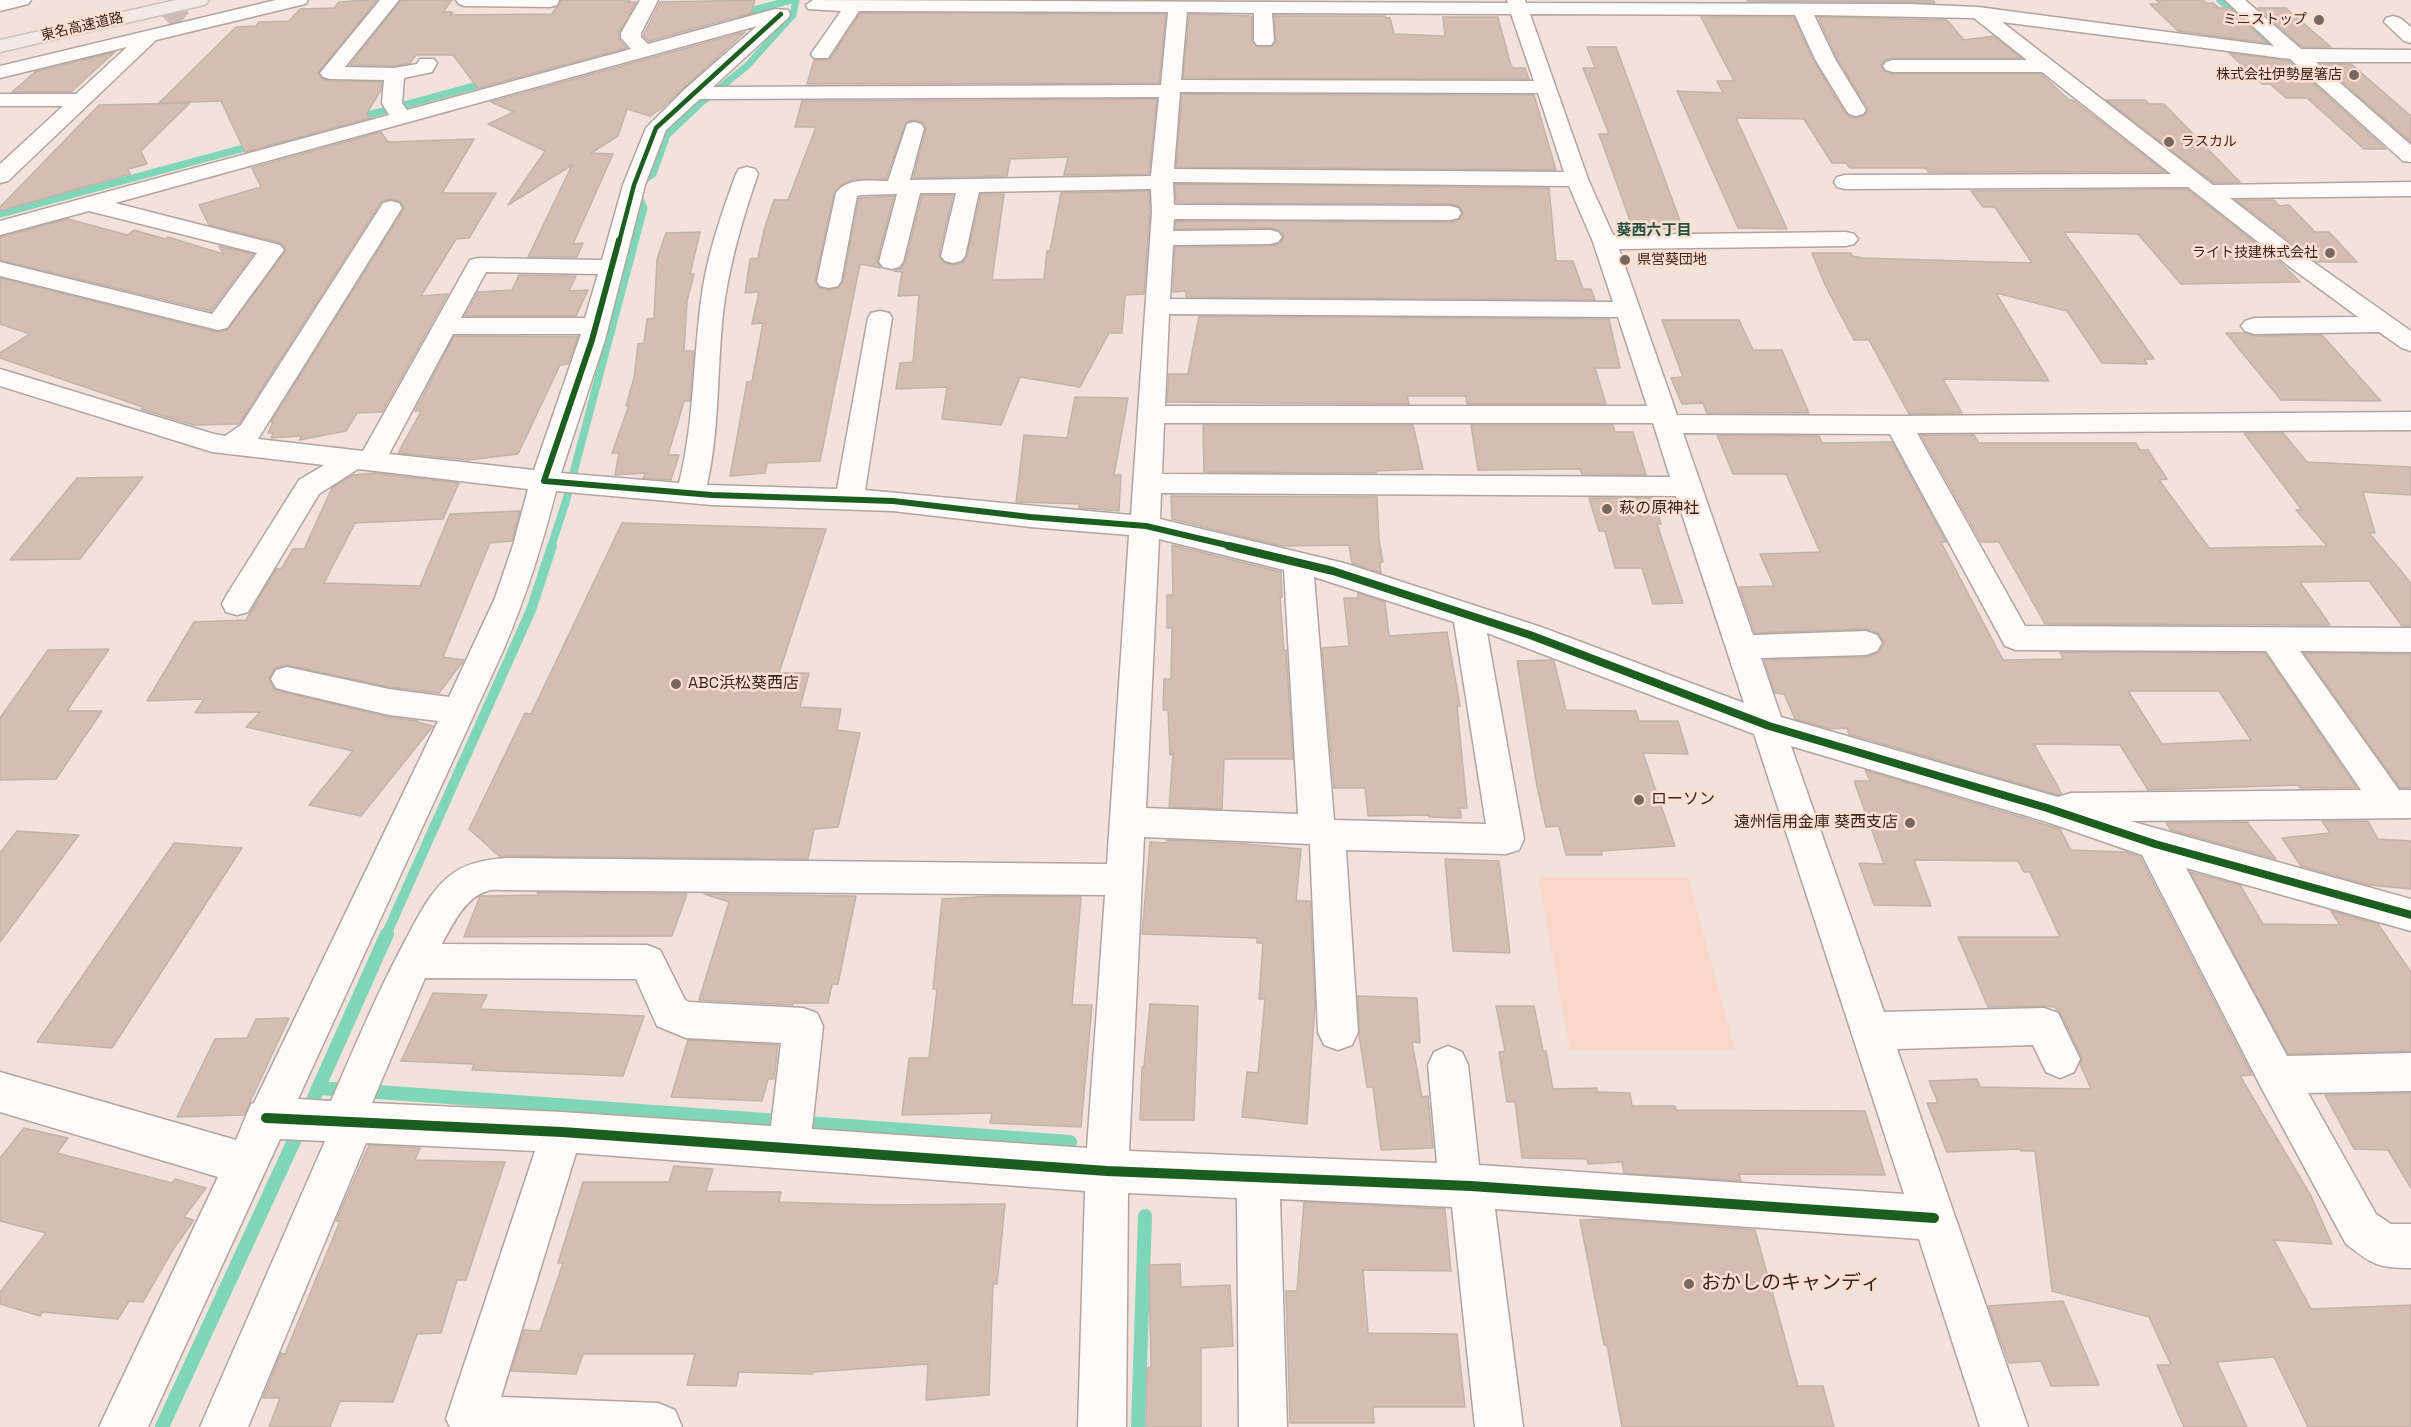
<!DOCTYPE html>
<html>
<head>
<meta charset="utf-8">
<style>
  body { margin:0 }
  canvas { display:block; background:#f3e2db }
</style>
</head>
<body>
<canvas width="2411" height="1427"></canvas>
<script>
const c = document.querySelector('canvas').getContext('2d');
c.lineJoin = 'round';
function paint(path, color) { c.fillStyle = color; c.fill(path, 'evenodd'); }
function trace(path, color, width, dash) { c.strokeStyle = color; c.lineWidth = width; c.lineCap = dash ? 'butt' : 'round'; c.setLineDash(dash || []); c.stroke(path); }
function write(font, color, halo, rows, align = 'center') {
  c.font = font + ' "Space Grotesk","Noto Sans JP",sans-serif'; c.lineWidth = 5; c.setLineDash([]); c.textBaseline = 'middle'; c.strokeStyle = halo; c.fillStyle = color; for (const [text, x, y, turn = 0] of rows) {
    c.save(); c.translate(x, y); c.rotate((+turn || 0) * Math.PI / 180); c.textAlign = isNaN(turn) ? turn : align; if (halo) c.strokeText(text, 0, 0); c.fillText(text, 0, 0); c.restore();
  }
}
const built = new Path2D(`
  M1538 877H1688L1735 1050H1570Z`);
const streamFar3 = new Path2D(`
  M2220 0 2271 45
  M739 14 791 0
  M357 118 489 82
  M0 214 255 145
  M635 242 644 208 638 195 644 180 653 174 667 135 702 102 747 66 793 15 796 0`);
const streamFar2 = new Path2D(`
  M551 547 566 501 635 240`);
const streamFar1 = new Path2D(`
  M386 935 531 610 552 546`);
const stream = new Path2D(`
  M318 1088 349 1090
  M364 1091 1070 1142
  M308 1111 387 934
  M162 1427 300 1128
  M1138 1427 1145 1216`);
const building = new Path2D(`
  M366 0H377L318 73 322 79 330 81 382 82 381 90 367 113 370 118 245 152 221 101 159 103 236 27 256 26 259 22 289 21 300 9 334 8 339 2Z
  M401 0H452L443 12H453L450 15 552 14 561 0H630L628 2H636L619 33V40L627 48 478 88 453 55H416L410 63 394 66 350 65Z
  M755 0 751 13 649 41 643 36 660 2Z
  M1747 0H1933L1935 3 1747 1Z
  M2156 0H2203L2206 3H2213L2219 8H2230L2267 43 2178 31 2150 4H2160Z
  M2258 8H2286L2331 47H2302Z
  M860 13 1166 14 1159 83 807 84 814 60 830 59Z
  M1189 14 1252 16V41L1257 47H1271L1276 42 1274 16H1385L1386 18H1390L1394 34 1445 36 1443 17H1498L1511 66 1514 68H1525L1529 79 1183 78Z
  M1701 17H1794L1813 60 1844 111 1848 116 1855 118 1865 115 1868 109 1837 58 1818 17 1947 20 1964 40 1994 36 2021 58H1893L1885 60 1881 65 1884 71 1893 74H2041L2069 100H2073L2165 172H1929L1925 168H1850L1846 163H1832L1804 119 1736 118 1787 229 1738 228 1677 91 1723 93 1717 81H1734Z
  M745 32 662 108 650 116 627 109 618 136 591 153 613 154 573 244 583 243 577 257H528L572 165 508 205 545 151 488 124 514 112 491 102Z
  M1587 47H1616L1683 229H1633L1599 134H1609L1583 68H1595Z
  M115 52 71 92H12L35 72Z
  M2229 53 2289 61 2386 149H2364L2307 98H2286L2270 84H2262Z
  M2322 64H2351L2411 116V142Z
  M1182 94 1534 95 1556 170 1176 167Z
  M1157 99 1149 174 1064 175 1068 157 1010 159 1007 176 913 178 926 129 922 122 915 120 906 122 886 179 852 180 840 186 834 193 815 281 820 288 829 290 838 288 843 281 859 198 894 196 877 261 881 268 860 264 820 461 767 463 765 473 730 476 747 382 752 381 763 323 752 324 759 292 745 293 750 259 758 258 764 230 774 200H788L816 127H795L802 101Z
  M2106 100H2145L2149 104H2164L2240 182 2214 183Z
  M190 103 141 151 147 164 128 169 130 174 0 211V207L99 105Z
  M381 132 388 142 474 139 442 193H496L469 238 456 239 421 296 448 294 382 412 357 413 346 431 299 440 302 436 271 438 273 433H268L273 422H271L404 209 401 202 392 199 381 202 239 424 194 425 141 409 143 407 0 358V353L30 334 0 324V278L217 332 227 330 286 250 281 243 209 225 199 205 261 187 252 168Z
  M1175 184 1549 188 1556 261H1573L1583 289H1591L1595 300 1186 297V291L1173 292 1175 247 1270 246 1280 243 1284 237 1280 231 1270 228 1175 229 1176 221 1450 222 1460 219 1463 212 1459 206 1450 204 1176 203Z
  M2187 189 2280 262 2300 282 2181 284 2138 234 2064 232 2154 359H2144L2147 364 2102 363 2067 311 1996 293 2049 381 1943 379 1962 413 1909 414 1869 340H1854L1825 285 1812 253H1851L1852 256 1863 258 2032 263 1995 207H1983L1971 191Z
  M1149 191 1150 212 1144 294 1125 295 1122 333H1109L1080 387 1020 377 1001 425 942 419 947 387 896 389 900 363 913 362 919 295 898 296 902 272 894 271 901 268 905 263 922 195H953L939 255 943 262 954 265 962 263 967 256 981 194H1004L992 280 1044 279 1047 251H1050L1061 193Z
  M2236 200H2274L2279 206 2289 205 2315 232H2329L2357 262H2317Z
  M68 219 127 235 134 230 165 239 168 237 223 254 219 246 253 254 211 311 0 260V237Z
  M700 232 690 274H694L687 301 684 351H694L690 401H684L668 455H679L671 480 643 478 646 473 615 475 619 453H612L629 405 626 406 634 378 638 344 644 343 647 319 654 318 657 259 666 233Z
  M519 275 576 276 569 291 588 290 576 316H465L478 292 512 290Z
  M1199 316 1609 319 1620 368H1595L1606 404H1467L1466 396H1407L1409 404 1167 402 1169 374H1188Z
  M1662 320H1739L1753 350H1782L1809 413H1707L1703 403 1682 404 1671 378 1683 377Z
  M2226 333H2244L2254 336 2322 335 2381 401 2281 400Z
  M454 336 578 337 568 364 560 365 518 454 468 460 398 453 421 411H415Z
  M1075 397 1128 398 1114 475H1121L1119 511 1079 508V504L1016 502 1024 435 1067 438Z
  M1203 425H1413L1423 469 1376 471V473L1204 472Z
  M1471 425H1613L1615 432H1633L1646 475 1582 474 1580 469 1478 470Z
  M2244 433H2283L2307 462 2411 467V495L2363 492 2375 533H2369L2411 583V626H2402L2369 581 2300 582 2330 625 2045 624 1999 542H1981L1921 435H1974L1979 443H2136L2140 450H2148L2167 479 2159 480 2209 548 2327 546 2296 510H2302Z
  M1717 435 1819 436 1822 443 1892 442 1946 542H1941L2003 660 2063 659 2060 652 2265 653 2357 788H2300L2298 785 2148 790 2120 745 2034 744 2062 794 2058 795 1849 734 1847 728 1831 729 1795 719 1784 694 1775 693 1764 660 1866 657 1879 652 1884 642 1878 633 1866 629 1755 633 1739 587 1774 586 1760 554 1820 552 1786 474H1733ZM2128 691H2219L2251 740 2162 744Z
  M374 473 459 483 443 519 355 523 324 583 420 586 450 514 520 511 512 541 490 543 443 657 464 660 439 693 389 687 287 665 275 668 269 678 275 690 388 717 418 721 417 722 433 726 361 816 309 805 353 751 246 727 260 712 195 713 204 699 147 701 194 622 246 620 276 569H281L293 549H304L332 488 353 475Z
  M143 477 80 559 10 560 77 478Z
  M1171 496 1377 497 1379 540 1383 562H1380L1381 573 1352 563 1349 545 1282 546 1172 519Z
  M1589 498H1653L1661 524H1657L1683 603 1653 604 1642 568H1615L1605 531H1599Z
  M622 523 826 529 779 673H809L800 707 841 709 837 730 860 733 838 827 814 829 808 859 499 856 469 829 525 713 531 714Z
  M1172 545 1281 572 1282 597H1280L1284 650H1286L1293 759H1224L1222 809 1169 807 1173 754 1170 755 1168 710H1163L1164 679H1171L1172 628H1167V595H1173Z
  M1358 593 1385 602 1389 636 1447 632 1460 706H1457L1467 808H1460L1461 818 1429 817V815L1368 816 1365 788H1334L1322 648 1349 646 1344 598H1358Z
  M109 649 67 711H102L56 779 0 780V718L48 650Z
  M2304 653 2411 654V788H2400Z
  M1551 660 1554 661 1566 710 1636 711 1639 721H1678L1688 754 1643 753 1675 846 1601 851 1602 855H1566L1559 826 1546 827 1536 781 1517 661Z
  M1865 770 2060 829 2071 850 2126 852 2140 857 2252 1075 2240 1076 2311 1196 2332 1244 2274 1240 2311 1309 2411 1305V1427H2308L2274 1357 2217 1362 2247 1427H2184L2157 1365H2171L2149 1317 2052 1291 2035 1151H2021L2020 1149 1947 1152 1927 1103H1938L1929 1081 1977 1079 1980 1087 2091 1089 2080 1064 2082 1058 2060 1012 2054 1007 2044 1006 1988 1007 1958 937H2060L2030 872H2024L2018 861 1914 860 1931 906 1874 905 1859 863 1884 864 1854 781H1870Z
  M2322 821H2368L2378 839 2411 841V889L2368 885 2301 866 2282 838 2330 833Z
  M2247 822 2276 859 2171 830 2166 823Z
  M17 831 79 835 0 942V853Z
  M1167 840 1247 844 1301 849 1296 901H1310L1315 1004 1307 1124 1242 1117 1247 1072 1258 1073 1265 999H1259L1263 943H1257V938L1142 934 1150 842 1166 843Z
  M174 843 242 848 112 1048 37 1042Z
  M1445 859 1499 861 1510 953 1453 951Z
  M2190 872 2240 885 2263 924 2340 925 2331 911 2378 924 2411 972V1051L2288 1054Z
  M537 892 687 894 672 936 464 937 480 896 539 895Z
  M704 894 856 896 838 984H832L828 1003H793V1005L699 1000 729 902Z
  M994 896 1081 897 1072 1005H1092L1081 1127 990 1123 992 1113 902 1115 909 1058H929L937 989H933L942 899Z
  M433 993 487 995 480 1009 644 1016 623 1076 472 1070 474 1064 401 1061Z
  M1358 996 1417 998 1420 1043 1412 1042 1422 1097 1428 1096 1433 1148 1381 1150 1373 1087H1367L1359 1035Z
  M1150 1004 1198 1006 1194 1120H1140L1142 1067H1144Z
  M1496 1006H1534L1543 1051H1546L1553 1089 1597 1088V1092L1630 1093 1632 1106H1675L1676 1110 1865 1111 1885 1175 1739 1174 1741 1181 1624 1173 1622 1162 1588 1164 1587 1159 1522 1158 1515 1102H1507L1499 1052 1505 1051Z
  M289 1018 244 1115 177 1117 215 1039 247 1038 256 1019Z
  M688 1040 778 1045 774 1079H768L762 1101 671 1097Z
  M2411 1093V1188L2388 1150 2354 1149 2325 1095Z
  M24 1128 68 1138 57 1153 172 1183 175 1179 206 1188 184 1217 194 1220 174 1248 143 1302 129 1301 118 1319 42 1312 40 1316 0 1304V1292L46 1233 0 1221V1158Z
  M369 1145 420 1148 415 1160 505 1162 466 1280H457L441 1333 417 1334 393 1402 340 1401 330 1427H269L280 1398H263L281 1353 285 1354 340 1221H336Z
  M674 1166 713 1169 706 1191 781 1192 779 1202 878 1205 1005 1204 997 1284H993L989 1395 926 1400 928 1364 813 1372 812 1374 739 1372 736 1386 687 1385 695 1354H583L576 1374 511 1371 524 1330 540 1331 563 1263H558L583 1182H669Z
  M1304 1202 1445 1209 1451 1271 1363 1270 1368 1333 1457 1334 1465 1407H1373L1374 1423H1290L1286 1291H1297Z
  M1610 1219 1755 1230 1798 1386H1823L1834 1427H1622L1607 1345H1604L1580 1220Z
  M1180 1264 1181 1287 1230 1285 1233 1346 1201 1348V1427H1146L1147 1368 1151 1367 1149 1265Z
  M2063 1301 2099 1385 2051 1386 2041 1361 2009 1363 1988 1306Z`);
const minorTunnel = new Path2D(`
  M167 21 187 0`);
const minor = new Path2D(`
  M0 0H31L28 4 0 11Z
  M276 0H308L305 4 156 40 8 181 0 183V164L63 106H0V94H76L127 47 0 78V66Z
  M380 0H399L345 67 394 68 417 64 420 59H434L437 63 432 72 404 78 402 103 407 110 631 49 621 38V33L640 0H658L641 33V37L648 44 775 9 788 10 790 14 788 18 713 87 1161 85 1168 12 859 11 828 58H814L811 54 841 11 808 9 806 5 813 0 1508 3 1507 0H1525L1526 3 1909 4 1978 7 2274 46 2225 0H2245L2301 49 2411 50V62H2316L2411 145V162L2403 161 2290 59 2002 22 2213 185 2411 182V196L2230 198 2306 257 2411 331V351L2402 348 2379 332 2254 334 2245 331 2241 326 2245 321 2254 318 2358 317 2290 267 2188 187 1845 189 1837 187 1834 182 1837 177 1845 175 2171 174 2042 72H1893L1886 70 1883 66 1886 62 1893 60H2027L1974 18 1814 15 1835 59 1866 110 1863 114 1856 116 1849 114 1846 110 1815 59 1795 15 1530 14 1588 179 1613 235 1846 232 1854 234 1858 239 1854 244 1846 246 1619 249 1677 415 1899 416 2411 412V430L1917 433 2025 626 2411 628V652L2300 651 2399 790H2411V818L2130 821 2411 899V931L2186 868 2287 1056 2411 1053V1091L2308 1093 2376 1214 2391 1224H2411V1268C2377 1268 2372 1264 2346 1244L2262 1089 2142 855 2047 822 1791 746 1884 1012 2044 1008 2058 1013 2080 1059 2074 1072 2060 1078 2046 1072 2033 1045 1897 1049 2028 1427H1980L1919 1239 1495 1209 1523 1427H1475L1452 1207 1280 1199 1287 1427H1239L1237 1198 1128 1193 1126 1427H1078L1085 1191 576 1153 501 1397 658 1403 675 1410 682 1427H450L446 1419 535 1151 366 1143 248 1427H200L325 1141 280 1139 148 1427H99L218 1177 0 1112V1072L236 1140 251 1104 254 1103 438 721 389 715 287 691 276 688 271 679 276 670 287 667 389 689 449 697 495 598 513 545 528 489 358 469 319 494 248 612 237 615 226 612 222 604 226 596 299 480 324 465 212 452 0 386V369L214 434 225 436 241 425 380 208 383 203 391 201 399 203 402 208 258 439 363 451 470 260 478 258 602 260 623 185 646 128 685 89 757 26 115 203 280 245 284 250 227 328 218 330 0 276V262L212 314 257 253 89 211 0 235V221L389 115 382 103 384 80 330 79 323 77 320 73ZM1187 12 1254 13V41L1257 45H1271L1274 41 1272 13 1511 14 1534 81 1181 80ZM1180 92 1538 93 1564 172 1174 169ZM1159 97 1151 176 910 180 924 128 921 124 914 122 907 124 888 181C871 181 847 177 836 193L817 281 820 286 829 288 838 286 841 281 857 196 861 195 897 194 879 262 883 267 891 269 899 267 903 262 920 193H956L941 256 945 261 953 263 961 261 965 256 979 192 1151 189 1152 212 1131 515 865 490 892 318 889 313 880 311 871 313 868 318 837 489 707 485C721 423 716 360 725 298 732 255 744 214 758 174L755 169 747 167 739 169 736 174C721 215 706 258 701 301 693 362 694 424 679 483L561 473 605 340 645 185 666 130 700 99ZM1173 182 1569 186 1593 242 1613 302 1170 299 1173 245 1270 244 1278 242 1282 237 1278 232 1270 230 1173 231 1174 219 1450 220 1458 218 1461 213 1458 208 1450 206 1174 205ZM486 272 598 274 585 318H461ZM1169 314 1618 317 1647 406H1165ZM453 334H581L534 470 389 454ZM1164 423H1653L1670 477 1162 474ZM1683 433 1890 434 2005 646 2016 650 2266 651 2361 790 2071 793 2058 797 1781 717 1761 658 1866 655 1877 651 1882 643 1877 635 1866 631 1753 635ZM556 491 712 505 893 511 1030 527 1129 535 1107 864 506 858C484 860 464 863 447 878 428 895 418 917 406 939 378 991 355 1046 331 1101L298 1099 503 651C525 599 542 547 556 491ZM1161 493 1676 496 1744 703 1541 627 1344 563 1160 519ZM1159 539 1284 570 1298 814 1146 808ZM1314 577 1454 622 1486 824 1334 820ZM1487 633 1754 734 1904 1194 1479 1165 1468 1065 1462 1052 1448 1046 1434 1052 1428 1065 1437 1163 1129 1151 1144 837 1310 844 1318 1032 1324 1045 1338 1050 1352 1045 1358 1032 1346 850 1506 854 1519 850 1524 839ZM506 890 1105 895 1087 1148 812 1129 823 1026 817 1013 803 1008 689 1002 685 1000 660 950 647 945 442 944C452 925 465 898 487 891 493 889 500 890 506 890ZM425 978 636 979 657 1026 686 1038 781 1043 771 1126 562 1112 372 1103Z
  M456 0H559V1L557 5 550 7 465 6 459 4Z
  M2393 16 2400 18 2411 27V43L2404 41 2384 22 2386 18Z`);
const highway = new Path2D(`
  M176 0H209L206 4 200 6 0 52V40Z`);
const cyclewayFar3 = new Path2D(`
  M619 242 634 185 656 128 781 14`);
const cyclewayFar2 = new Path2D(`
  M619 240 592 340 544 481 712 495 893 501 1030 517 1146 526 1235 547`);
const cyclewayFar1 = new Path2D(`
  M1229 546 1333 571 1530 635 1769 726 2047 808 2155 844 2411 915`);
const cycleway = new Path2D(`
  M266 1118 562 1132 1107 1171 1471 1186 1934 1218`);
const markers = [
  [2319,20,6,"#786861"],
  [2354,75,6,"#786861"],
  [2169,142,6,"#786861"],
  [2330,253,6,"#786861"],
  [1625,260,6,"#786861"],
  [1607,509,6,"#786861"],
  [676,684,6,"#786861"],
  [1639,800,6,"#786861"],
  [1910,823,6,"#786861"],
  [1689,1284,6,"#786861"]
];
const farPoinames = [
  ["ミニストップ",2307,20],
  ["株式会社伊勢屋箸店",2342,75],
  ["ラスカル",2181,142,"left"],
  ["ライト技建株式会社",2318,253],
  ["県営葵団地",1637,260,"left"]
];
const farStreetnames = [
  ["東名高速道路",82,27,-13]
];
const farNeighbourhoodnames = [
  ["葵西六丁目",1654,231]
];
const poiNames = [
  ["萩の原神社",1619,509],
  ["ABC浜松葵西店",688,684],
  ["ローソン",1651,800],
  ["遠州信用金庫 葵西支店",1898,823,"right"]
];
const nearPoinames = [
  ["おかしのキャンディ",1701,1284]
];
paint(built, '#f8d8c9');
trace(streamFar3, '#7fd6b8', 7);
trace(streamFar2, '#7fd6b8', 8);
trace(streamFar1, '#7fd6b8', 10);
trace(stream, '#7fd6b8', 14);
paint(building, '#d6bdb1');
trace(building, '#c2b3ad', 1.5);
trace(minorTunnel, '#cdbcb6', 21, [21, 10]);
trace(minor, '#b2a49e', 3);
trace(highway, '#cbc1bd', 3);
paint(minor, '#fdfbfa');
paint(highway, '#f3eae5');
trace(cyclewayFar3, '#1b5e20', 4.5);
trace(cyclewayFar2, '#1b5e20', 6);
trace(cyclewayFar1, '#1b5e20', 8);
trace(cycleway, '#1b5e20', 10);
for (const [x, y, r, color] of markers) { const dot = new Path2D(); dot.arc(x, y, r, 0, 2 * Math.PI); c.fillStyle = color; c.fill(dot); trace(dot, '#fddfd1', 2); }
write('14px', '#352620', '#fddfd1', farPoinames, 'right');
write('14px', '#352620', '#fddfd1', farStreetnames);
write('bold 15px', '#1f5040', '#fddfd1', farNeighbourhoodnames);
write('16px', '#352620', '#fddfd1', poiNames, 'left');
write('20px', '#352620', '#fddfd1', nearPoinames, 'left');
</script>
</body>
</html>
